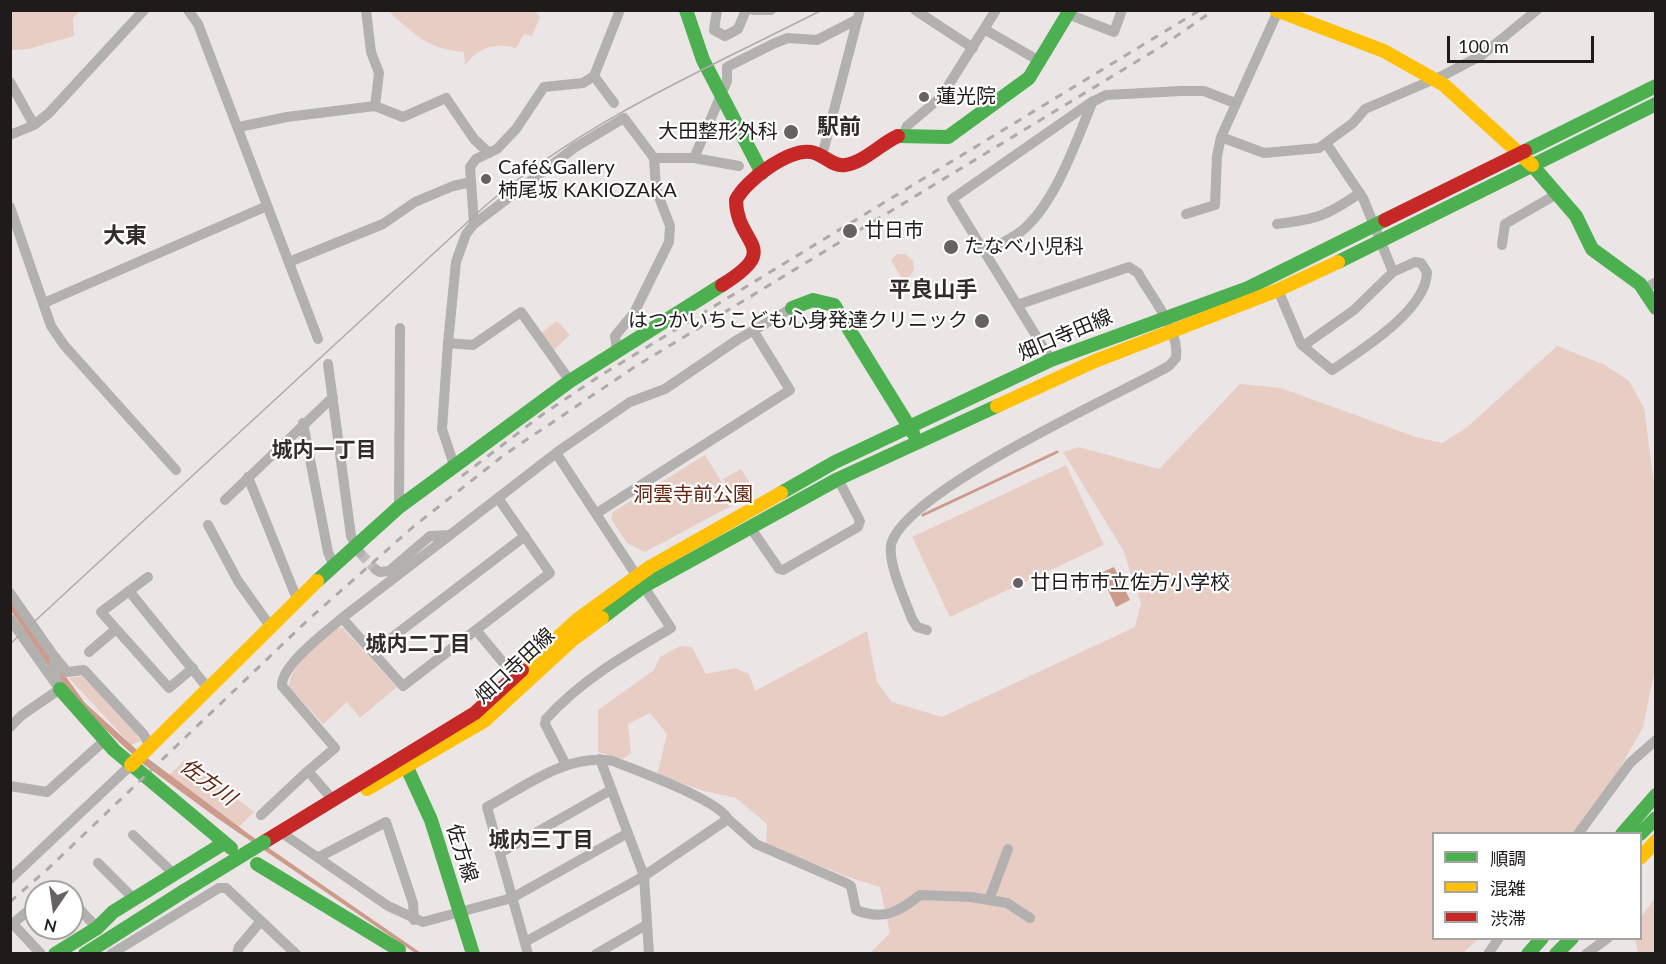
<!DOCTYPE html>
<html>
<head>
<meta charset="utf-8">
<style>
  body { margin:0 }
  #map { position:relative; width:1666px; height:964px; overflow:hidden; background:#ebe6e5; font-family:Lato,"Noto Sans JP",sans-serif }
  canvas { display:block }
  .frame { position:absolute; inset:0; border:12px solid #1e1b1a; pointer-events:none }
  .legend { position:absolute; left:1432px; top:832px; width:210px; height:108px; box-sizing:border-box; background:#fff; border:2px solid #a5a4a3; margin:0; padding:8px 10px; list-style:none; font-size:18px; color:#1e1b1a }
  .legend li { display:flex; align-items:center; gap:12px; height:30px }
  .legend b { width:30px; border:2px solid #a5a4a3 }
  .north { position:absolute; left:24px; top:880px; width:60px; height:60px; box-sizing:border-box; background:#fff; border:2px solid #a5a4a3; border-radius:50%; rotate:193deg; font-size:16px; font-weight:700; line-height:24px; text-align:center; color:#1e1b1a }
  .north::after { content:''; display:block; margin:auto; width:21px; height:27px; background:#666261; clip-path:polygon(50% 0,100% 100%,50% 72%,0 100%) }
  .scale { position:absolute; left:1447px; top:36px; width:147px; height:27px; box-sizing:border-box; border:3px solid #1e1b1a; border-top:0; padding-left:8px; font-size:18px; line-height:21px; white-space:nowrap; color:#1e1b1a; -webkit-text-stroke:4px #fff; paint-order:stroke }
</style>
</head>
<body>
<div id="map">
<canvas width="1666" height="964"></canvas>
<div class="frame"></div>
<ul class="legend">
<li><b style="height:8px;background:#4caf50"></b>順調</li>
<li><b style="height:8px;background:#ffc107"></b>混雑</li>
<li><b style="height:8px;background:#c62828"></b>渋滞</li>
</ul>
<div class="north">N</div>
<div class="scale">100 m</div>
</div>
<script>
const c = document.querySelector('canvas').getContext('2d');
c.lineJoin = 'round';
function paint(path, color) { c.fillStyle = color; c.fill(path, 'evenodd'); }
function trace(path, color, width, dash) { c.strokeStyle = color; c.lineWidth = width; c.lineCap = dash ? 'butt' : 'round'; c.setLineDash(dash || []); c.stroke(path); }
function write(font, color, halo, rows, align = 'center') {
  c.font = font + ' Lato,"Noto Sans JP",sans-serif'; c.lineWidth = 4.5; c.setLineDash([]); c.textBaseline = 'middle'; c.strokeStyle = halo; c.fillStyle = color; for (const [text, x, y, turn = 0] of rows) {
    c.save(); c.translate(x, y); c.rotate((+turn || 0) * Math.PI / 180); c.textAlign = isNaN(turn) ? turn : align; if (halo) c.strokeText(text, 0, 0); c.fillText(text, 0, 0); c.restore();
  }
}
const green = new Path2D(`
  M533 10 540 17 532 36 524 34 516 48C494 42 478 48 465 65L464 52C426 49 415 34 388 11Z
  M10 11 11 10 80 11 73 18 74 36 28 49 11 50Z
  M897 254H905L913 261 914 270 908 279 901 277 891 260Z
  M557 321 570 335 554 350 541 333Z
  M1557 346 1605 365 1629 381 1644 408 1656 499V664L1643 727 1605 795 1574 833 1434 834V938L1478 939 1463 953H870L890 933 880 887 851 878 766 845 767 824 736 798 704 791 657 775 667 734 650 713 628 724 631 753 623 759 598 752V710L654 670 660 657 680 646 692 647 706 674 735 668 749 674 755 691 867 631 877 682 892 702 942 717 1135 627 1141 603 1123 550 1063 452 1079 447 1159 469 1240 384 1281 388 1416 437 1442 443 1466 428Z
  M705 455 735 504 645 552 627 543 611 519 613 512Z
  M1066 465 1104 545 950 617 912 537Z
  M741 469 755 492 737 502 723 479Z
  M336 628H343L397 687 360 718 347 702 323 724 289 687C289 664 321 643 336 628Z
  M83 676 135 733 141 741 131 745 69 678Z
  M186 759 254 812 239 827 169 775Z
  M1655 898V953H1638L1635 939 1640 938 1641 917Z`);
const water = new Path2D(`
  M1114 567 1130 600 1116 607 1100 573Z
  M10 600 85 703 138 751 250 835 421 953H415L217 818 142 763 82 708 61 684 11 611Z`);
const stream = new Path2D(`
  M923 515 1057 452`);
const streetTunnel = new Path2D(`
  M360 553 376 570`);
const street = new Path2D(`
  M188 10 198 24 318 339
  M366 10 371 52 379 73 375 106 403 117 446 98 474 139 489 153
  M717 10 714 30 725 36 738 29 746 10
  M753 10H771
  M915 10 973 48
  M1068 14 1114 32 1122 10
  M984 29 1041 62
  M10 82 34 125
  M614 103 594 76 620 10
  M239 127 287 117 375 106
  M10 135 34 125 49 113 144 10
  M903 135 907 126 941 97 996 10
  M1221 137 1264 153 1319 148 1353 123 1365 109 1444 75 1482 55 1537 10
  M1326 143 1363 198 1393 272
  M822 156 860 10
  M654 158H694L739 166
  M694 158 727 81V67L775 43 788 38 817 40 858 19
  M10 207 51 326 64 345 176 470
  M1186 214 1215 205 1217 156 1221 137 1278 11
  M474 224 470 167 476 159 497 149 516 129 544 87 583 83 594 76
  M1277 224C1318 219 1326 216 1360 193
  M1502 245 1505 224 1557 194
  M985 252C998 245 1014 238 1025 228 1057 199 1076 141 1093 101
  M289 262 383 224 415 202 453 186 471 182
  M1644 289 1656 282
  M1278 290 1301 344 1303 346 1332 370C1360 351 1427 310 1427 272L1421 263 1415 262 1393 272 1354 310 1303 346
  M44 303 267 206
  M448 343 473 345 521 312 570 381
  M1051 360 952 199 1090 103 1106 95 1181 91H1204L1235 103
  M328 364 351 536 360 553
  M303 423 328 552 334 566
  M556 453 671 628C625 655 581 680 546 719L545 724 566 765
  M454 465 442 429 448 343 456 262 466 234 474 224 574 148 624 118 654 158 656 189 670 226 669 242 634 313 615 336 617 351
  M248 477 297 599
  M225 500 333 397
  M399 507 400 328
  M597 513 790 390 753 330
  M208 525 238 581 270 626
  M750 527 779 569 783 570 858 527 860 521 838 479
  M450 535 342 618 403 686 550 573 498 498
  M376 570 380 572 389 571 430 536 450 535 560 450 630 402 665 389 737 340 792 308
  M148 577 101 612 169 688 193 668
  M129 591 207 687
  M10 593 54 656 56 680 60 689
  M10 619 56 684
  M476 630 515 677
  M927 630 917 627 912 619C905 600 888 564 891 545 902 494 1106 400 1156 373L1169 366 1176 358C1180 330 1151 297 1138 273L1129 267 1017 305
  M89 652 116 629
  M373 652 525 536
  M54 656 67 672 84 670 144 735 149 745
  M10 727 22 715 60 689
  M10 786 47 792 104 741
  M333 800 308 771 335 748 282 686C281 665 326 632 342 618
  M261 815 308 771
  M282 833 388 906 423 922 512 898 628 833
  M1578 834 1630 763 1656 740
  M133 835 174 874
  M500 853 611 790
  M319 857 386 822 413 903 414 920
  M98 863 134 899
  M10 879 131 765
  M53 892 59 888 62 892
  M989 900 1008 849
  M72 901 97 928
  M13 924 41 954
  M10 926 36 904
  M525 942 644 876 600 759
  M111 954 219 888H226L296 954
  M237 954 239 947 260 922
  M528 954 487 807C526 786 567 753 613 761 637 771 717 799 728 819
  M596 954 646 925
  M649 954 644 876 728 819 756 844 846 883 851 886 856 910C883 921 899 912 920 895L971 897 1007 903 1030 918
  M1488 954 1499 938
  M1586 954 1608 938`);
const fast = new Path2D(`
  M686 10 703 60 762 173
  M898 136 948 137 1029 78 1070 10
  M1525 151 1656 86
  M1532 165 1576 216 1592 249 1640 284 1656 308
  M1338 262 1656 104
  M792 308 813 300 834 305 913 433
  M781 493 835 462 1051 360 1248 288 1385 220
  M317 581 399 507 570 381 722 285
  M602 618 644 586 838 479 997 406
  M60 689 114 750 231 848
  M403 759 431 820 473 954
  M1622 834 1656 795
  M1640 834 1656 818
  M257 864 399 950
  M55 954 97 928 113 912 224 843
  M85 954 184 891
  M1528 954 1542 938
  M1556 954 1572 938`);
const slow = new Path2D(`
  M1276 10 1384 51 1444 85 1532 165
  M997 406 1095 361 1278 290 1338 262
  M522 670 577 620 650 567 781 493
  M131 765 317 581
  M367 789 484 721 571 641 602 618
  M1640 858 1656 841`);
const jam = new Path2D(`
  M1385 220 1525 151
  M722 285C784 247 736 245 736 200 745 181 789 148 811 152 824 154 832 167 845 165 865 162 880 144 898 136
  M264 842 475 713 522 670`);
const tram = new Path2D(`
  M10 644 485 206C584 121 706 69 822 10`);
const rail = new Path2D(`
  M462 476 539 417 598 377 1200 10
  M10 902 52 865 309 619 413 527 504 455 633 368 1162 46 1214 10`);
const fastBridge = new Path2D(`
  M184 891 264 842`);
const markers = [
  [924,97,6,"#666261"],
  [791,132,8,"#666261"],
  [486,179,6,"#666261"],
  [850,231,8,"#666261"],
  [951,247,8,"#666261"],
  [982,321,8,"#666261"],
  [1018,583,6,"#666261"]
];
const poiNames = [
  ["蓮光院",936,97],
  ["大田整形外科",778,132,"right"],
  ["Café&Gallery",498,168],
  ["柿尾坂 KAKIOZAKA",498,191],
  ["廿日市",864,231],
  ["たなべ小児科",964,247],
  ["はつかいちこども心身発達クリニック",968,321,"right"],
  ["廿日市市立佐方小学校",1030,583]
];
const streetNames = [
  ["畑口寺田線",1065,335,-23],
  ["畑口寺田線",515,666,-43],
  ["佐方線",462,853,72]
];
const parkNames = [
  ["洞雲寺前公園",693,495]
];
const neighbourhoodNames = [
  ["城内一丁目",324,450],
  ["城内二丁目",418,644],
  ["城内三丁目",541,840]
];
const waterNames = [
  ["佐方川",208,782,36]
];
const quarterNames = [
  ["駅前",839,127],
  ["大東",125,236],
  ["平良山手",933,290]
];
paint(green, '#e8cdc5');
paint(water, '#cc9b8c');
trace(stream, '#cc9b8c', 3);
trace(streetTunnel, '#c2bdbc', 10, [10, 5]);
trace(street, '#b3b1b0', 10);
trace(fast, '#4caf50', 14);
trace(slow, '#ffc107', 14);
trace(jam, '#c62828', 14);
trace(tram, '#aeaaaa', 1.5);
trace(rail, '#aeaaaa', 3, [8, 8]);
trace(fastBridge, '#4caf50', 14);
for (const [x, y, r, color] of markers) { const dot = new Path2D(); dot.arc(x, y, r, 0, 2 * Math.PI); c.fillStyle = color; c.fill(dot); trace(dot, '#fff', 2); }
write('20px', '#1e1b1a', '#fff', poiNames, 'left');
write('20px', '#1e1b1a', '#fff', streetNames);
write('20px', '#642511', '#fff', parkNames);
write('bold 21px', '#312c2a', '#fff', neighbourhoodNames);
write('italic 21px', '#62240f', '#fff', waterNames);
write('bold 22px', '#312c2a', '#fff', quarterNames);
</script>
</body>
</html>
